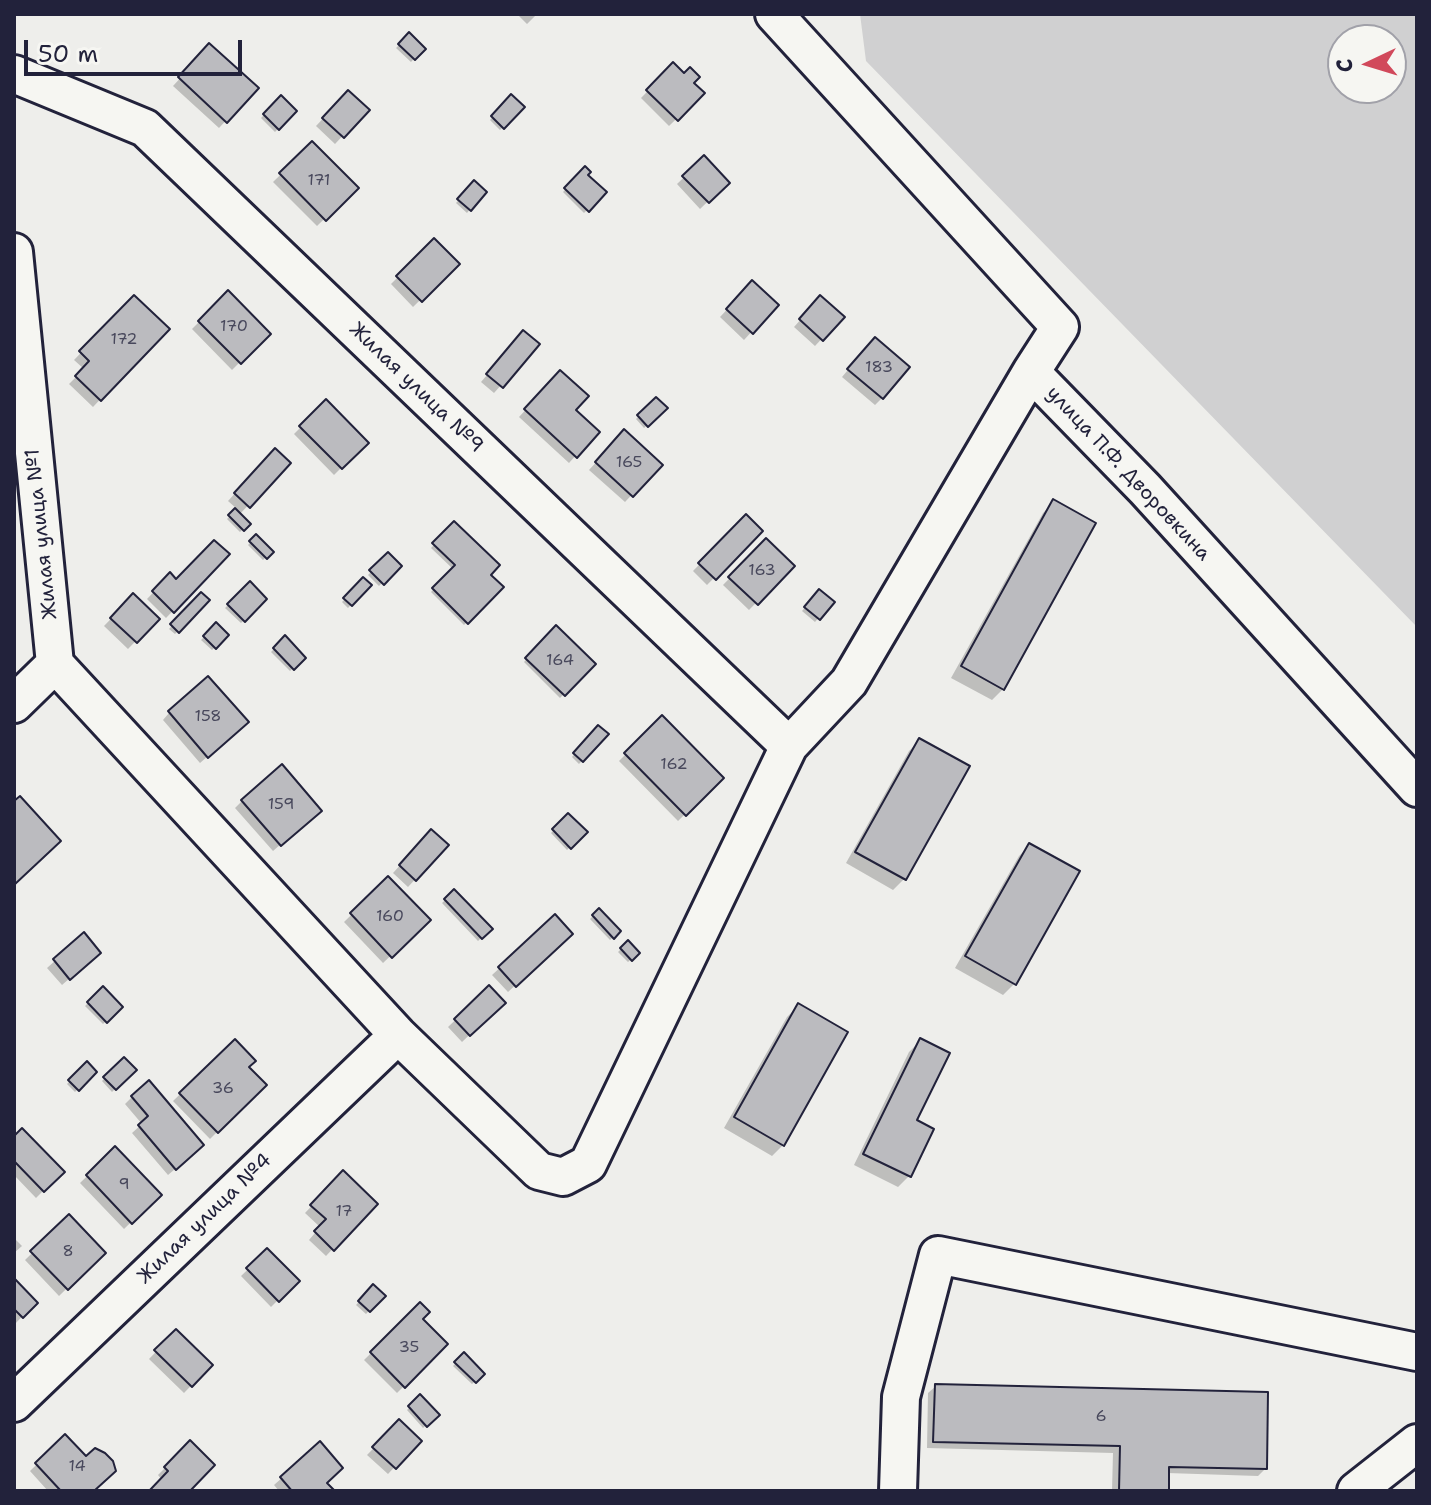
<!DOCTYPE html>
<html>
<head>
<meta charset="utf-8">
<style>
  body { margin:0 }
  #map { position:relative; width:1431px; height:1505px; overflow:hidden; background:#eeeeeb; font-family:"Shantell Sans",sans-serif }
  canvas { display:block }
  .frame { position:absolute; inset:0; border:16px solid #22223b; pointer-events:none }
  .north { position:absolute; left:1327px; top:24px; width:80px; height:80px; box-sizing:border-box; background:#f6f6f2; border:2px solid #a1a1a9; border-radius:50%; rotate:266deg; font-size:22px; font-weight:700; line-height:32px; text-align:center; color:#22223b }
  .north::after { content:''; display:block; margin:auto; width:28px; height:36px; background:#d1495b; clip-path:polygon(50% 0,100% 100%,50% 72%,0 100%) }
  .scale { position:absolute; left:24px; top:40px; width:218px; height:36px; box-sizing:border-box; border:4px solid #22223b; border-top:0; padding-left:10px; font-size:24px; line-height:28px; white-space:nowrap; color:#22223b; -webkit-text-stroke:6px #f6f6f2; paint-order:stroke }
</style>
</head>
<body>
<div id="map">
<canvas width="1431" height="1505"></canvas>
<div class="frame"></div>
<div class="north">С</div>
<div class="scale">50 m</div>
</div>
<script>
const c = document.querySelector('canvas').getContext('2d');
c.lineJoin = 'round';
function paint(path, color) { c.fillStyle = color; c.fill(path, 'evenodd'); }
function trace(path, color, width, dash) { c.strokeStyle = color; c.lineWidth = width; c.lineCap = dash ? 'butt' : 'round'; c.setLineDash(dash || []); c.stroke(path); }
function write(font, color, halo, rows, align = 'center') {
  c.font = font + ' "Shantell Sans",sans-serif'; c.lineWidth = 8; c.setLineDash([]); c.textBaseline = 'middle'; c.strokeStyle = halo; c.fillStyle = color; for (const [text, x, y, turn = 0] of rows) {
    c.save(); c.translate(x, y); c.rotate((+turn || 0) * Math.PI / 180); c.textAlign = isNaN(turn) ? turn : align; if (halo) c.strokeText(text, 0, 0); c.fillText(text, 0, 0); c.restore();
  }
}
const green = new Path2D(`
  M860 14H1417V627L866 61ZM1343 40H1391V88H1343Z`);
const shadow = new Path2D(`
  M517 14H537L527 24Z
  M409 35 423 49 411 62 396 48Z
  M210 46 256 88 219 128 173 86Z
  M673 65 702 94 669 126 641 98Z
  M348 92 367 110 335 144 316 126Z
  M511 97 522 107 500 130 490 120Z
  M281 98 295 111 275 132 261 118Z
  M312 144 356 188 317 226 273 182Z
  M704 158 727 183 700 209 677 184Z
  M585 169 586 175 604 193 584 213 563 192Z
  M474 183 484 192 467 213 456 203Z
  M434 241 457 264 413 307 391 284Z
  M752 283 776 305 744 340 720 317Z
  M228 293 268 334 232 370 192 329Z
  M134 298 167 329 93 407 69 384 84 369 74 360Z
  M820 298 842 317 815 346 794 327Z
  M517 340 537 345 494 393 481 382Z
  M868 346 882 398 875 405 842 377Z
  M560 373 573 411 597 432 569 463 519 417Z
  M656 399 665 408 644 428 636 419Z
  M326 402 366 443 334 475 294 434Z
  M624 432 660 465 625 502 589 470Z
  M268 457 288 463 239 515 248 524 240 532 227 519 237 509 228 501Z
  M1054 502 1003 689 992 700 951 678 1043 513Z
  M746 517 760 531 707 585 693 571Z
  M455 524 489 575 501 587 464 625 431 592 453 569 431 548Z
  M256 537 271 552 263 560 248 545Z
  M766 541 792 566 749 610 723 585Z
  M227 555 166 618 147 599 170 575 176 582Z
  M388 555 399 566 379 586 368 575Z
  M363 580 369 585 348 608 342 602Z
  M250 584 265 599 241 623 225 608Z
  M819 591 832 602 815 622 802 611Z
  M201 595 207 601 175 634 169 629Z
  M133 596 157 619 128 649 104 626Z
  M216 625 227 635 212 650 201 640Z
  M556 628 593 664 560 698 524 662Z
  M285 638 304 657 290 671 271 652Z
  M169 713 239 729 200 763 163 720Z
  M662 718 722 778 678 821 619 761Z
  M598 728 606 735 579 764 572 757Z
  M920 740 967 767 904 879 893 890 846 863 909 751Z
  M242 801 312 817 273 851 235 808Z
  M568 816 585 832 567 850 551 833Z
  M424 839 447 845 408 887 393 873Z
  M1030 845 1014 984 1003 995 955 968 1019 856Z
  M388 879 428 920 383 963 344 922Z
  M454 892 490 929 478 941 442 903Z
  M599 910 619 931 610 940 590 919Z
  M555 917 570 934 508 992 492 975Z
  M84 935 92 959 62 985 47 968Z
  M628 942 638 953 628 962 618 952Z
  M489 988 503 1003 462 1042 448 1027Z
  M103 989 120 1007 103 1024 85 1006Z
  M798 1006 783 1145 772 1156 724 1128 787 1017Z
  M235 1041 247 1067 264 1085 210 1139 173 1101Z
  M920 1041 909 1176 898 1187 854 1165 909 1052Z
  M124 1059 134 1070 112 1092 102 1081Z
  M87 1064 94 1072 75 1092 67 1084Z
  M132 1097 195 1152 168 1175 132 1133 142 1124 125 1104Z
  M14 1139 62 1172 36 1198 14 1175Z
  M115 1149 159 1195 124 1229 80 1183Z
  M343 1173 375 1204 326 1256 309 1240 320 1227 305 1213Z
  M69 1217 103 1253 59 1296 25 1260Z
  M14 1238 22 1246 14 1253Z
  M267 1251 297 1281 271 1307 241 1276Z
  M14 1281 35 1303 15 1324 14 1323Z
  M373 1287 383 1296 366 1314 356 1305Z
  M420 1305V1319L446 1344 397 1393 364 1360Z
  M176 1331 211 1365 184 1393 149 1359Z
  M464 1355 483 1374 472 1384 453 1366Z
  M936 1386 1265 1469 1258 1476 1167 1473V1491H1112L1113 1453 927 1448 928 1393Z
  M420 1397 437 1414 423 1428 407 1410Z
  M399 1422 419 1441 388 1474 367 1455Z
  M65 1437 92 1491H48L30 1471Z
  M190 1443 187 1491H151L162 1480 158 1475Z
  M320 1444 324 1483 331 1490 279 1491 274 1485Z`);
const building = new Path2D(`
  M409 32 426 49 415 60 398 44Z
  M209 43 259 88 227 123 178 77Z
  M673 62 684 73 690 67 700 77 694 83 705 93 678 121 646 90Z
  M348 90 370 110 344 138 322 118Z
  M511 94 525 107 504 129 491 116Z
  M281 95 297 111 279 130 263 114Z
  M312 141 359 188 326 221 279 173Z
  M704 155 730 183 709 203 682 176Z
  M585 166 591 172 588 175 607 192 589 212 564 188Z
  M474 180 487 192 471 211 457 199Z
  M434 238 460 264 422 302 396 276Z
  M752 280 779 305 753 334 726 309Z
  M228 290 271 334 241 364 198 321Z
  M134 295 170 329 101 401 75 376 89 361 79 351Z
  M820 295 845 317 823 341 799 319Z
  M523 330 540 344 503 388 486 374Z
  M875 337 910 367 883 399 847 369Z
  M560 370 589 396 576 410 600 432 577 458 524 409Z
  M656 397 668 408 648 427 637 415Z
  M326 399 369 443 342 469 299 426Z
  M624 429 663 465 633 497 595 462Z
  M275 448 291 463 250 508 234 493Z
  M1053 499 1096 523 1004 690 961 666Z
  M235 508 251 524 244 531 228 515Z
  M746 514 763 531 716 580 698 563Z
  M454 521 500 565 491 575 504 587 468 624 432 588 455 565 432 543Z
  M256 534 274 552 267 559 249 541Z
  M766 538 795 566 758 605 728 577Z
  M214 540 230 554 174 613 152 591 170 572 176 579Z
  M388 552 402 566 384 585 369 570Z
  M363 577 372 585 352 606 343 598Z
  M250 581 267 599 245 622 227 604Z
  M819 589 835 602 820 620 804 607Z
  M201 592 210 600 179 633 170 624Z
  M133 593 160 619 137 643 110 618Z
  M216 622 229 635 216 649 203 636Z
  M556 625 596 664 565 696 525 658Z
  M285 635 306 658 294 670 273 648Z
  M208 676 249 722 208 758 168 711Z
  M662 715 724 778 686 816 624 753Z
  M598 725 609 734 583 762 573 753Z
  M919 738 970 766 906 880 855 852Z
  M282 764 322 811 281 846 241 800Z
  M20 796 61 841 14 885V801Z
  M568 813 588 832 571 849 552 829Z
  M431 829 449 845 416 881 399 865Z
  M1029 843 1080 871 1016 985 965 956Z
  M388 876 431 920 392 958 350 913Z
  M454 889 493 929 482 939 444 899Z
  M599 908 621 931 614 939 592 915Z
  M555 914 573 934 516 987 498 967Z
  M84 932 101 953 70 980 53 959Z
  M628 940 640 953 632 961 620 948Z
  M489 985 506 1003 470 1036 454 1019Z
  M103 986 123 1007 107 1023 87 1002Z
  M798 1003 848 1032 784 1146 734 1117Z
  M920 1038 950 1053 917 1120 934 1129 911 1177 863 1154Z
  M235 1039 256 1061 249 1067 267 1085 218 1133 179 1093Z
  M124 1057 137 1070 116 1090 103 1077Z
  M87 1061 97 1072 79 1091 68 1080Z
  M149 1080 204 1145 176 1170 138 1125 148 1116 131 1096Z
  M22 1128 65 1172 44 1192 14 1161V1136Z
  M115 1146 162 1195 132 1224 86 1175Z
  M343 1170 378 1204 334 1251 314 1231 326 1219 310 1205Z
  M69 1214 106 1253 68 1290 30 1251Z
  M267 1248 300 1281 279 1302 246 1268Z
  M14 1278 38 1303 23 1318 14 1309Z
  M373 1284 386 1296 370 1312 358 1301Z
  M420 1302 430 1312 423 1319 448 1344 405 1388 370 1352Z
  M176 1329 213 1365 192 1387 154 1350Z
  M464 1352 485 1374 476 1383 454 1362Z
  M935 1384 1268 1392 1267 1469 1169 1467V1491H1119L1120 1446 933 1442Z
  M420 1394 440 1415 427 1427 408 1406Z
  M399 1419 422 1441 396 1469 372 1447Z
  M65 1434 86 1456 95 1448 105 1453 113 1461 116 1471 94 1491H61L35 1463Z
  M190 1440 215 1465 190 1491H149L168 1471 164 1467Z
  M320 1441 343 1468 327 1483 334 1490 292 1491 280 1477Z`);
const minor = new Path2D(`
  M774 14 1060 327 1031 372 1145 489 1417 788
  M14 74 145 128 789 746
  M14 252 55 664 14 704
  M55 664 398 1035 539 1171 563 1177 588 1164 789 746 849 682 1031 372
  M14 1403 398 1035
  M898 1491 901 1397 938 1255 1417 1352
  M1356 1491 1417 1443`);
const numberNames = [
  ["171",319,181],
  ["170",234,327],
  ["172",124,340],
  ["183",879,368],
  ["165",629,463],
  ["163",762,571],
  ["164",560,661],
  ["158",208,717],
  ["162",674,765],
  ["159",281,805],
  ["160",390,917],
  ["36",223,1089],
  ["9",124,1185],
  ["17",344,1212],
  ["8",68,1252],
  ["35",409,1348],
  ["6",1101,1417],
  ["14",77,1467]
];
const streetNames = [
  ["Жилая улица №9",416,388,44],
  ["улица П.Ф. Дворовкина",1128,474,47],
  ["Жилая улица №1",42,534,-96],
  ["Жилая улица №4",205,1219,-44]
];
paint(green, '#d0d0d1');
paint(shadow, '#0003');
paint(building, '#bbbbbf');
trace(building, '#22223b', 2);
trace(minor, '#22223b', 42);
trace(minor, '#f6f6f2', 36);
write('16px', '#48485c', null, numberNames);
write('20px', '#22223b', '#f6f6f2', streetNames);
</script>
</body>
</html>
